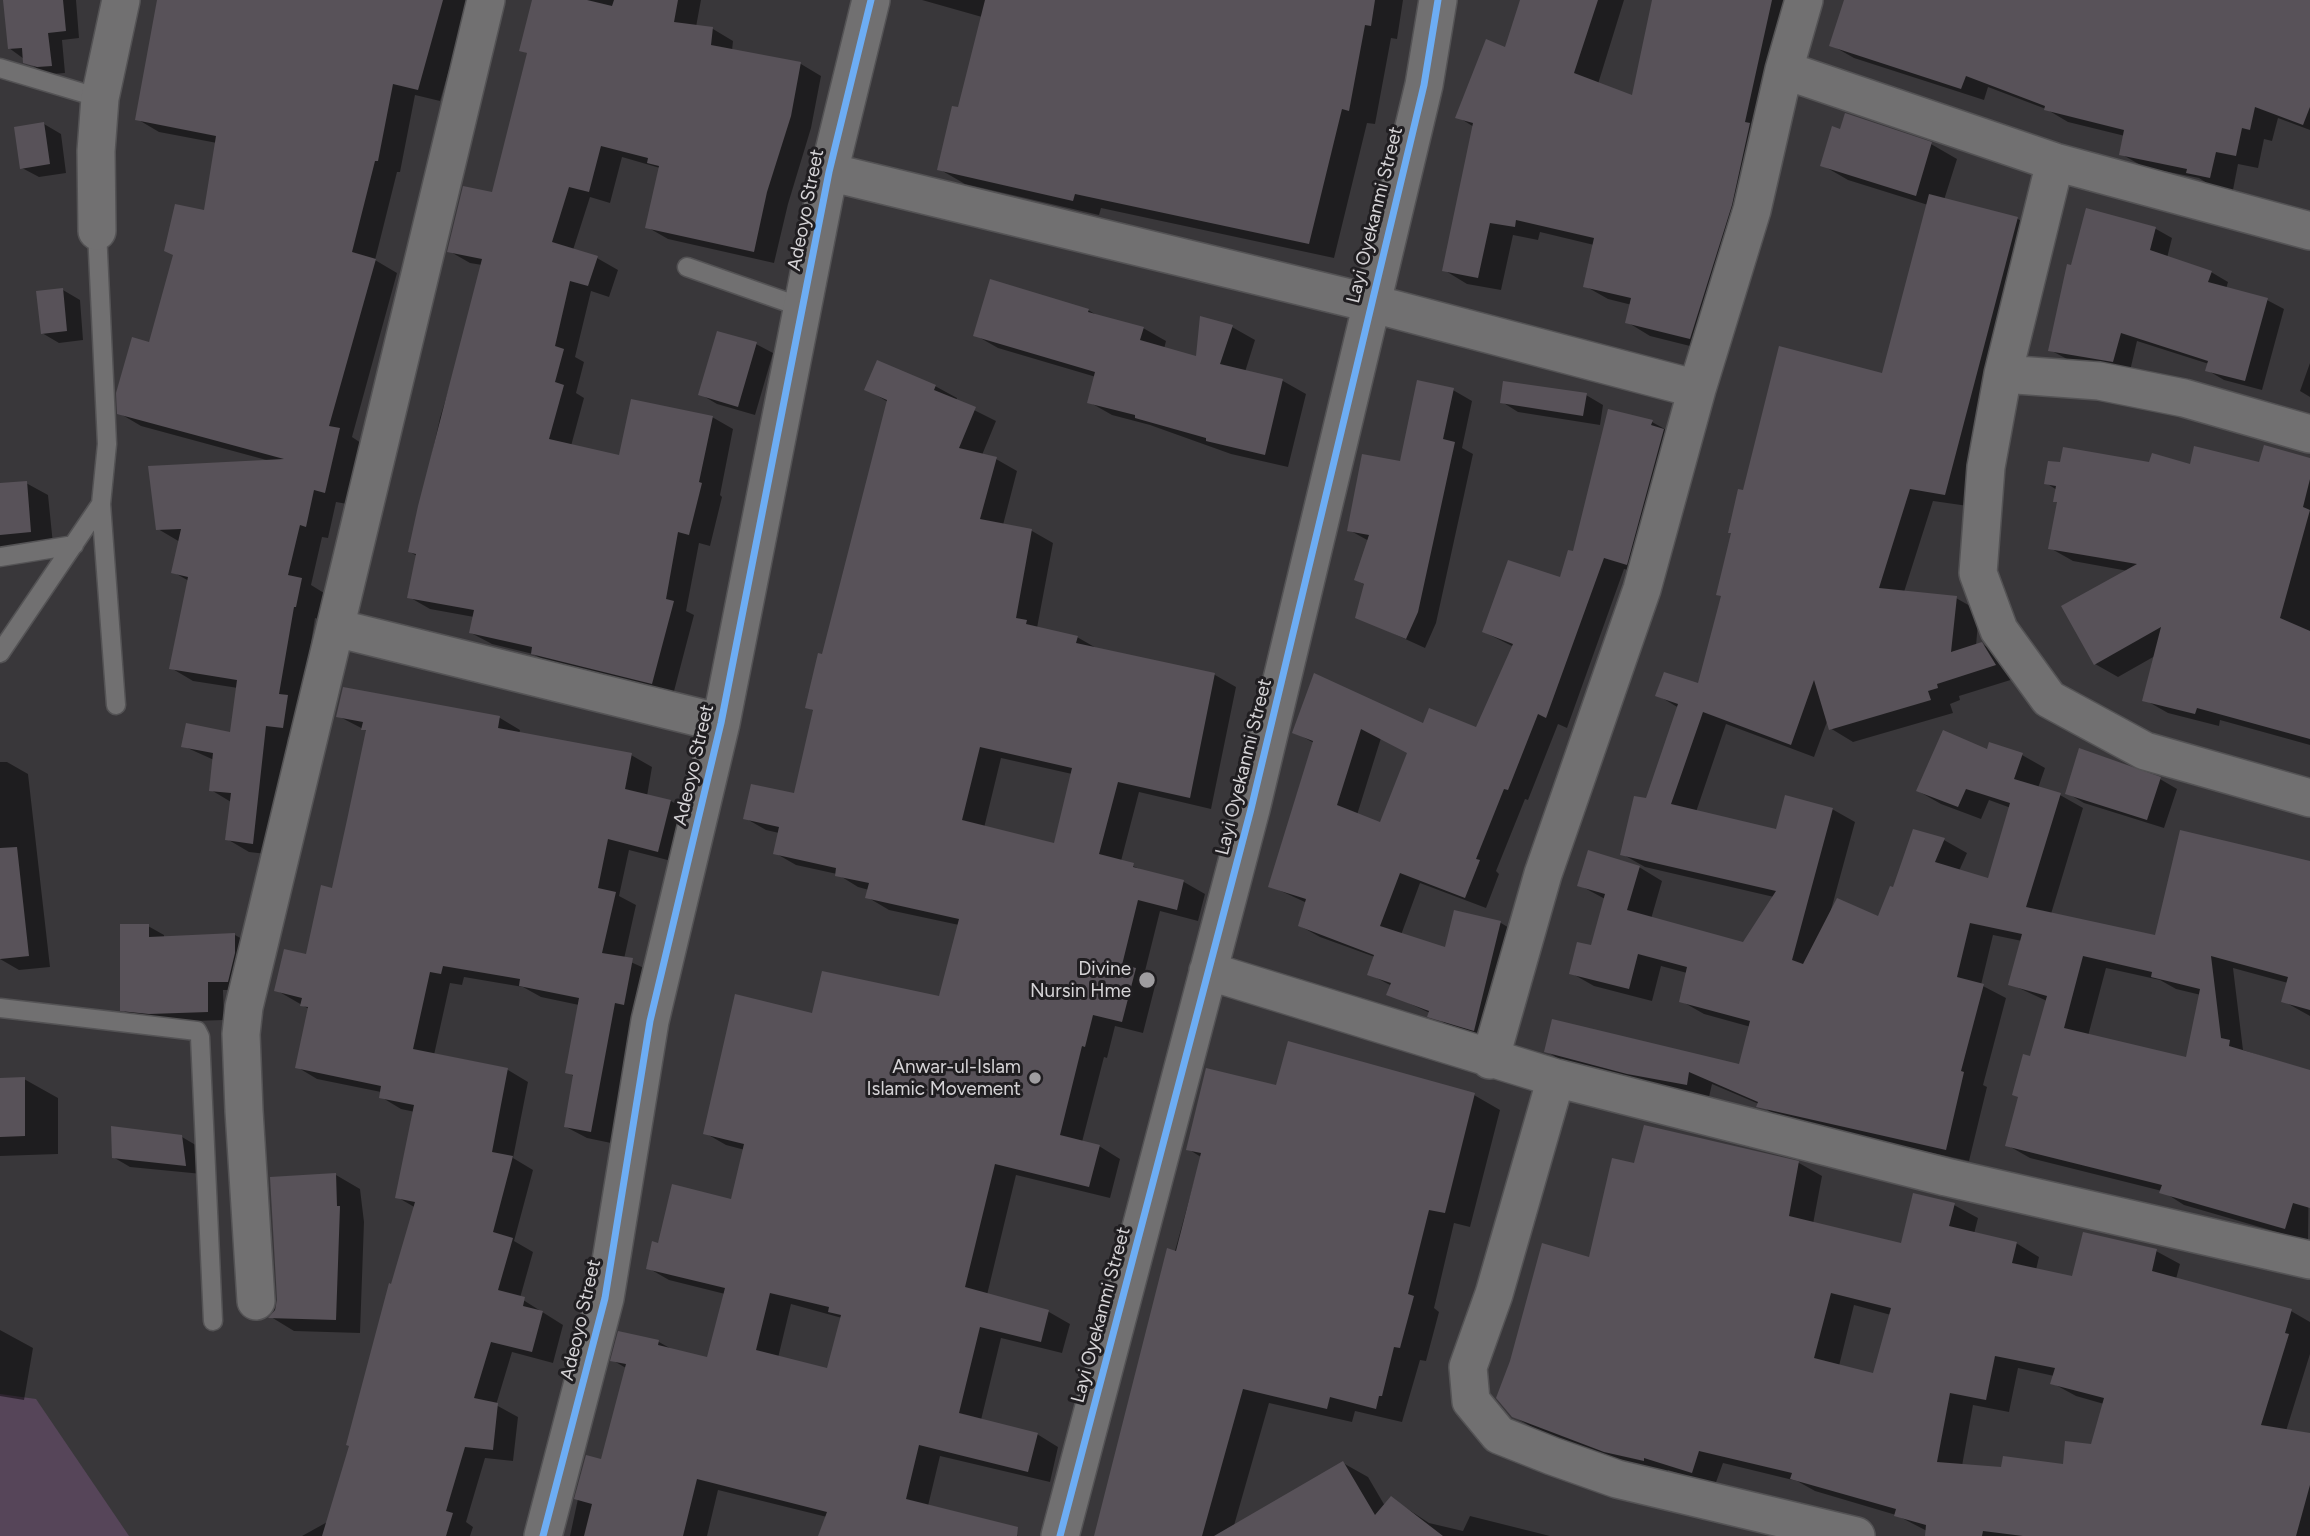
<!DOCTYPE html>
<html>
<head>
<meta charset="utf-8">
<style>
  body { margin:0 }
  canvas { display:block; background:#39373a }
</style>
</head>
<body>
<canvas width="2310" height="1536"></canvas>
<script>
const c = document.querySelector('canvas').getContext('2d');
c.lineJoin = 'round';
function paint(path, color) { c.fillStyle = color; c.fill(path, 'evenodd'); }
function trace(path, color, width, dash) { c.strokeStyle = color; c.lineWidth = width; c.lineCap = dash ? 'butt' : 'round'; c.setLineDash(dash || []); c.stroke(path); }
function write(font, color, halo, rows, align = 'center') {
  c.font = font + ' Figtree,sans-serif'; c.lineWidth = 6; c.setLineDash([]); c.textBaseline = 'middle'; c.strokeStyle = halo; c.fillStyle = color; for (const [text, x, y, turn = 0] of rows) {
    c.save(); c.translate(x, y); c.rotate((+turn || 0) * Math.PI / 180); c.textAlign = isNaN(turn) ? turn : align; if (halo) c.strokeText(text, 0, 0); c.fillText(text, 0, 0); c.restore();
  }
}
const green = new Path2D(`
  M0 1394 36 1399 129 1536H0Z`);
const shadow = new Path2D(`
  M5 0H76L79 38 62 40 65 73 52 74 39 70 9 48Z
  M159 0H469L440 101 415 95 400 172H397L375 260 397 273 352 437 361 443 347 504 336 502 328 538 322 537 311 585 324 593 318 619 315 618 301 705 305 739 288 737 275 855 249 852 227 839 231 802 211 790 214 760 183 746 232 734 238 688 193 681 171 668 189 581 173 572 180 542 158 529 270 461 141 426 119 413 205 212 217 143 159 132 137 119Z
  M534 0H701L696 27 713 29 733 41 732 51 801 64 821 76 811 128 788 204 774 263 668 239 647 227 660 168 622 157 610 203 590 197 573 250 597 258 618 270 609 297 591 291 575 357 584 362 576 393 584 398 571 446 621 457 712 417 733 429 720 495 722 497 710 546 699 543 686 611 694 615 673 695 553 665 533 654 492 644 471 633 474 617 430 609 409 597 417 556 410 552 440 418 469 323 482 265 470 263 449 251 494 194 529 54 521 50Z
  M922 0H1403L1397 39 1391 38 1375 124 1367 123 1334 258 1101 208 1099 215 965 184 939 169 959 109 982 17Z
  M1522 0H1624L1598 84 1633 97 1653 0H1798L1714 352 1650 336 1627 322 1632 305 1608 299 1585 286 1594 245 1540 232 1538 240 1513 235 1501 290 1467 284 1444 270 1474 127 1458 117 1506 49Z
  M1846 0H2310V130L2278 118 2272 141 2264 139 2258 168 2238 164 2233 190 2210 185 2199 178 2144 167 2121 154 2125 136 2068 122 2046 109 1988 87 1984 100 1854 58 1831 45Z
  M1846 115 1931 144 1957 159 1944 200 2018 219 2040 232 1968 506 1933 501 1904 592 1956 598 1979 611 1976 646 1982 644 2005 657 2017 678 1959 696 1960 700 1950 704 1953 713 1853 742 1830 728 1828 719 1814 757 1726 724 1696 812 1777 831 1832 809 1855 822 1831 910 1879 919 1894 890 1914 831 1944 840 1967 853 1959 871 1989 880 2011 808 1989 800 1981 819 1941 804 1918 791 1988 751 2022 755 2045 768 2038 788 2060 795 2083 808 2051 914 2157 938 2310 863V1016L2283 1001 2288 983 2233 968 2243 1050 2310 1072 2308 1241 2184 1205 2162 1191 2030 1158 2007 1145 2047 1001 2010 984 2022 941 1993 935 1981 985 2006 998 1983 1085 1987 1087 1969 1161 1781 1119 1759 1104 1712 1084 1709 1097 1652 1087 1569 1065 1546 1051 1741 1066 1751 1027 1704 1014 1681 1001 1687 973 1661 966 1652 1001 1594 986 1571 973 1592 948 1605 899 1579 885 1639 867 1662 881 1651 919 1743 944 1774 897 1645 867 1622 854 1647 801 1679 708 1657 695 1699 685 1723 597 1745 492 1883 375 1928 205 1848 180 1822 165 1841 131ZM2106 968 2160 980 2176 989 2201 995 2187 1060 2088 1036Z
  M44 124 61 134 66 173 39 177 22 168Z
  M2087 210 2156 229 2172 238 2167 258 2211 272 2228 282 2226 289 2267 300 2284 309 2262 390 2224 380 2207 370 2209 364 2137 341 2130 371 2067 359 2050 350Z
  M63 290 80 300 83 340 59 343 42 333Z
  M1088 310 1100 317 1143 328 1166 341 1164 349 1197 359 1232 327 1255 340 1245 372 1283 381 1306 394 1288 467 1231 454 1150 425 1112 415 1089 402 1096 377 998 348 975 335Z
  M756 344 773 353 755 415 717 404 700 394Z
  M2310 363V397L2300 391Z
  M935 386 957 398 956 401 996 421 982 455 996 459 1017 471 1003 525 1032 531 1053 543 1037 628 1077 637 1098 649 1215 675 1236 687 1211 809 1139 792 1121 861 1149 873 1184 882 1205 894 1198 921 1160 911 1144 975 1156 982 1143 1033 1115 1026 1107 1058 1104 1057 1082 1142 1099 1146 1120 1159 1110 1198 1016 1175 987 1295 1049 1312 1070 1324 1062 1353 1001 1338 981 1420 1037 1434 1058 1447 1050 1482 940 1456 928 1506 997 1523 1018 1536H820L827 1517 718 1490 707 1536H570L587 1457 603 1461 626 1368 612 1360 659 1342 675 1351 709 1359 725 1294 669 1280 648 1268 659 1245 732 1201 745 1150 726 1145 705 1133 813 1015 941 998 959 925 889 910 867 897 869 890 858 887 837 874 796 865 775 853 779 833 766 830 745 818 796 795 814 711 807 707 824 656 888 402 866 389ZM1001 758 1072 774 1055 845 984 828ZM791 1304 842 1318 829 1370 778 1358Z
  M1453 390 1472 401 1462 448 1473 454 1436 623 1425 648 1357 617 1365 585 1356 580 1369 541 1349 530Z
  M1586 395 1603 405 1600 425 1518 412 1502 402Z
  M1652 422 1672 433 1647 575 1624 569 1567 728 1558 724 1528 800 1525 799 1496 871 1499 874 1486 908 1420 883 1401 935 1446 949 1455 912 1501 923 1521 935 1494 1041 1450 1027 1430 1013 1389 994 1392 986 1369 974 1375 957 1320 937 1300 926 1307 903 1270 886 1314 743 1294 732 1424 726 1477 729 1514 647 1484 632 1561 579ZM1381 738 1409 753 1381 824 1357 815Z
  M2310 460V745L2220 720 2219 726 2168 713 2145 700 2155 656 2118 677 2095 664 2128 571 2073 561 2050 548 2058 503 2055 501 2057 490 2046 483 2151 464H2260Z
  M26 483 48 495 53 544 0 549V485Z
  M338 716 500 718 520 730 519 734 631 755 652 767 647 796 671 801 691 813 679 863 629 850 619 896 636 905 624 959 653 972 636 1014 611 1143 587 1138 566 1127 575 1077 567 1072 579 1005 541 997 523 987 464 977 462 985 450 983 434 1055 508 1070 528 1082 513 1158 533 1170 514 1241 533 1252 520 1298 563 1325 553 1363 512 1352 496 1405 518 1417 513 1461 485 1458 466 1522 473 1527 470 1536H302L329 1521 416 1208 397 1197 415 1112 401 1109 381 1097V1092L317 1079 297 1067 309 1009 276 990 308 956 333 890 367 731Z
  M0 762H7L28 774 50 967 19 970 0 959Z
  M2160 779 2177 789 2164 828 2084 803 2067 793Z
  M148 926 164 935V939L235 935 251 944 244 990H223L224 1020 166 1022 138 1019 122 1010Z
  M24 1079 58 1098V1154L0 1156V1080Z
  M1278 1087 1474 1095 1500 1110 1470 1227 1454 1223 1434 1308 1439 1312 1426 1361 1420 1360 1402 1422 1355 1411 1352 1422 1269 1403 1231 1536H1096L1201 1157 1188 1149Z
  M182 1137 199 1147 202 1174 130 1167 113 1157Z
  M1799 1163 1822 1176 1813 1224 1902 1245 1954 1205 1978 1218 1974 1234 2016 1243 2039 1257 2036 1270 2073 1278 2156 1251 2180 1264 2176 1279 2291 1311 2310 1322V1354L2286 1431 2310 1435V1536H1929L1927 1531 1896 1515 1815 1491 1797 1481 1723 1463 1715 1485 1668 1470 1667 1473 1629 1465 1537 1430 1513 1416 1636 1165ZM1854 1305 1891 1315 1874 1375 1839 1366ZM2018 1368 2054 1376 2052 1383 2076 1396 2104 1404 2093 1446 2064 1466 2003 1469 1962 1466 1973 1405 2009 1412Z
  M336 1175 360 1189 364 1222 360 1333 294 1331 271 1317Z
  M0 1330 33 1348 24 1400 0 1396Z
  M1343 1463 1368 1477 1385 1506 1391 1498 1429 1523 1463 1531 1470 1516 1550 1536H1240Z`);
const building = new Path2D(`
  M3 0H63L66 31 48 33 52 66 37 67 23 63 22 48 8 49Z
  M157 0H443L418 90 393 84 378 161H375L352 252 376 259 329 426 340 428 325 493 314 490 306 527 300 525 288 575 302 578 296 607H294L279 694 288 695 283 728 266 726 253 844 225 840 231 793 209 791 213 753 181 747 186 723 230 732 237 680 169 669 188 577 171 573 181 529 156 530 148 466 284 459 117 414 116 393 132 337 149 342 173 255 164 251 175 204 204 210 216 136 135 120Z
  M532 0H587L612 6 614 0H678L674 22 713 27 711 45 801 62 791 116 767 192 754 252 645 228 659 166 647 163 648 158 601 146 589 192 569 187 552 242 598 256 588 286 570 281 555 346 564 349 555 382 564 385 549 439 619 455 631 399 713 416 699 482 702 483 689 535 678 532 666 599 674 601 652 684 531 654 532 647 469 633 474 610 407 598 416 554 408 552 418 506 482 259 447 252 463 186 492 192 527 53 519 51Z
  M985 0H1375L1371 26 1365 25 1349 111 1342 109 1309 244 1075 194 1073 201 937 170 952 106 958 107Z
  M1520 0H1598L1574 73 1632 95 1652 0H1772L1745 122 1750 123 1732 205 1690 339 1625 323 1631 298 1583 287 1594 238 1516 220 1515 227 1490 223 1478 278 1442 271 1473 123 1455 118 1486 39 1505 47Z
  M1844 0H2310V107L2303 125 2255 107 2250 130 2242 128 2236 156 2216 152 2210 178 2186 173 2187 169 2119 155 2124 130 2044 110 2045 106 1966 76 1961 89 1829 46Z
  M1845 113 1932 142 1916 196 1820 166 1832 126 1840 129Z
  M44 122 50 164 20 169 14 127Z
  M1929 194 2018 217 1945 495 1910 489 1879 588 1957 596 1951 652 1982 642 1996 665 1937 684 1938 688 1928 691 1931 700 1829 730 1814 680 1791 745 1703 712 1671 804 1776 829 1785 795 1833 808 1792 960 1803 964 1837 898 1878 916 1890 886 1893 887 1913 829 1945 838 1935 862 1988 878 2010 803 1966 789 1958 807 1916 791 1943 730 1987 749 1989 742 2023 753 2014 779 2061 793 2026 907 2155 935 2180 830 2310 861V1010L2281 1002 2288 977 2211 956 2221 1038 2230 1040 2229 1046 2310 1070V1208L2293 1203 2285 1229 2159 1193 2162 1185 2005 1146 2018 1097 2012 1095 2023 1054 2030 1056 2047 996 2008 985 2022 934 1970 923 1957 977 1984 984 1961 1071 1964 1072 1946 1150 1756 1107 1758 1102 1689 1072 1687 1085 1627 1074 1544 1052 1552 1019 1739 1064 1750 1021 1679 1002 1687 967 1638 954 1629 989 1569 974 1577 942 1591 945 1605 894 1577 886 1588 850 1640 866 1627 910 1743 942 1776 891 1620 855 1634 796 1646 798 1678 704 1655 696 1664 672 1698 683 1721 596 1716 595 1731 533H1728L1738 489 1743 490 1779 346 1882 373ZM2083 956 2152 972 2151 977 2200 989 2186 1057 2064 1028Z
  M2086 208 2156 227 2150 250 2212 271 2208 282 2268 298 2245 381 2205 371 2208 361 2121 333 2113 362 2048 351 2067 264 2071 265Z
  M990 279 1089 309 1088 312 1144 327 1140 340 1196 356 1200 316 1233 325 1220 364 1283 379 1265 455 1206 441V438L1135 418V415L1087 403 1095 372 973 336Z
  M63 288 67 331 41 334 36 291Z
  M717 331 757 342 738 407 698 395Z
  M877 360 936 385 934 390 976 407 959 448 997 457 980 519 1032 529 1016 618 1027 620 1026 624 1078 636 1076 643 1215 673 1190 798 1118 782 1099 854 1134 863 1133 867 1184 880 1177 910 1138 900 1122 965 1136 968 1122 1022 1093 1015 1085 1047 1082 1046 1060 1135 1100 1145 1089 1187 995 1164 965 1287 1049 1310 1041 1342 980 1327 959 1413 1038 1433 1028 1472 919 1445 906 1499 1018 1527 1017 1536H818L827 1512 697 1479 683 1536H584L592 1504 574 1499 586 1455 601 1459 626 1364 610 1361 618 1331 659 1340 658 1345 707 1357 725 1288 646 1269 652 1241 658 1243 672 1184 731 1199 744 1144 703 1134 735 994 812 1013 822 971 939 996 959 919 865 898 869 883 835 876 836 868 773 854 779 827 743 819 751 784 794 793 813 710 805 708 818 653 822 654 887 400 864 390ZM980 747 1072 768 1054 843 962 820ZM770 1293 829 1307 828 1312 841 1315 827 1368 756 1350Z
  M1417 380 1454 388 1443 439 1455 442 1418 612 1406 639 1355 618 1364 584 1354 580 1369 535 1347 531 1362 454 1400 461Z
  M1503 381 1587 393 1583 416 1500 403Z
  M1608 409 1653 420 1651 425 1664 429 1627 565 1604 558 1546 718 1538 714 1508 790 1504 789 1476 859 1480 860 1465 898 1400 873 1380 926 1445 947 1454 910 1501 921 1474 1031 1427 1017 1429 1011 1386 995 1391 983 1367 975 1374 955 1298 926 1306 899 1268 887 1313 741 1292 733 1314 673 1423 723 1429 708 1476 727 1513 644 1482 632 1508 560 1560 577 1568 550 1573 551ZM1361 729 1407 753 1380 822 1337 805Z
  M2264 445 2310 458V479L2303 507 2310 510 2280 618 2310 631V739L2197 708 2195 714 2142 701 2161 627 2094 665 2061 606 2137 564 2048 549 2057 502H2053L2056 486 2044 484 2048 461 2060 462 2063 447 2149 462 2152 453 2190 464 2194 446 2259 462Z
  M27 481 31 532 0 535V483Z
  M343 687 500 716 498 728 632 753 625 789 671 800 658 852 608 839 598 888 616 892 602 953 633 958 624 1005 615 1003 591 1132 564 1127 573 1075 565 1073 579 998 519 986 520 979 443 966 441 974 430 972 413 1049 508 1068 492 1152 513 1156 493 1232 513 1238 498 1290 525 1297 523 1306 543 1311 532 1352 491 1342 474 1398 498 1403 493 1450 465 1447 446 1511 453 1513 446 1536H322L349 1446 346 1445 389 1283 391 1284 415 1202 395 1198 414 1105 379 1098 381 1086 295 1068 308 1007 300 1006 302 998 274 991 284 949 306 954 321 885 332 888 347 820 366 730H361L363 722 336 717Z
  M2079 748 2161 777 2147 820 2065 794Z
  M17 847 29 956 0 959V848Z
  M120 924H149V937L235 933V953L228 982H208V1012L149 1014 120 1011Z
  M1288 1041 1475 1093 1445 1213 1429 1210 1408 1294 1414 1296 1400 1348 1394 1347 1382 1396H1379L1376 1409 1330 1397 1327 1409 1243 1389 1202 1536H1094L1167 1248 1176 1251 1201 1153 1186 1150 1206 1068 1276 1085Z
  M25 1077V1136L0 1137V1078Z
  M1644 1125 1799 1161 1789 1216 1901 1243 1913 1193 1955 1203 1949 1226 2017 1242 2012 1263 2072 1276 2083 1232 2157 1249 2152 1271 2292 1309 2285 1333 2289 1334 2261 1425 2310 1433V1485L2296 1536H2023L1983 1531 1982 1536H1925L1926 1525 1894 1516 1896 1509 1790 1479 1792 1473 1699 1451 1692 1473 1644 1458V1461L1604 1452 1512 1417 1496 1398 1510 1361 1542 1243 1589 1257 1612 1158 1634 1163ZM1831 1293 1891 1308 1873 1373 1814 1358ZM1995 1356 2055 1368 2050 1384 2104 1398 2091 1444 2065 1441 2063 1464 2003 1456 2001 1467 1937 1462 1950 1393 1986 1400Z
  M111 1126 182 1135 186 1166 112 1158Z
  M336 1173 337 1206H340L336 1320 268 1318 275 1310 277 1300 270 1177Z
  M1343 1461 1375 1515 1391 1496 1443 1536H1214Z`);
const lane = new Path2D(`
  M0 68 100 98
  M687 267 804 308
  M101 504 116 705
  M0 557 74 545
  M0 653 101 504 107 444 97 231
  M0 1008 197 1031 200 1037 213 1321`);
const street = new Path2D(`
  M1784 70 2055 162 2310 231
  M2055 162 2003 374 1986 467 1978 573 1999 630 2049 699 2145 751 2310 798
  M829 172 1370 303 1697 389
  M97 231 96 151 100 98 121 0
  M2003 374 2099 381 2184 398 2310 434
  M336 628 721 723
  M1208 971 1556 1078 1946 1177 2310 1260
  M1490 1060 1543 874 1642 589 1697 389 1752 210 1784 70 1804 0
  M1556 1078 1494 1294 1468 1367 1471 1401 1499 1435 1552 1456 1617 1479 1856 1536
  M256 1301 244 1111 241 1034 244 1007 486 0
  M543 1536 605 1298 650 1021 721 723 829 172 871 0
  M1060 1536 1251 809 1424 85 1438 0`);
const cycleway = new Path2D(`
  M543 1536 605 1298 650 1021 721 723 829 172 871 0
  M1060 1536 1251 809 1424 85 1438 0`);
const markers = [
  [1147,980,9,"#9f9da0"],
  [1035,1078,7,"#9f9da0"]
];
const streetNames = [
  ["Adeoyo Street",806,210,-79],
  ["Layi Oyekanmi Street",1375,215,-76],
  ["Adeoyo Street",694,765,-77],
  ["Layi Oyekanmi Street",1244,767,-76],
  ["Layi Oyekanmi Street",1101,1315,-75],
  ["Adeoyo Street",581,1320,-77]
];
const poiNames = [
  ["Divine",1131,969],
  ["Nursin Hme",1131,991],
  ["Anwar-ul-Islam",1021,1067],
  ["Islamic Movement",1021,1089]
];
paint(green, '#564559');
paint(shadow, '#0007');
paint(building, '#585259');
trace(lane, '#545355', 21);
trace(street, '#545355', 40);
trace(lane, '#717071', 18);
trace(street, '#717071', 37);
trace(cycleway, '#6dadf4', 7);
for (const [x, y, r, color] of markers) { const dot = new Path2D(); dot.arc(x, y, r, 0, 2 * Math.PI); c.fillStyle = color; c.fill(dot); trace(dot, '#201e21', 2.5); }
write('19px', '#d6d4d7', '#201e21', streetNames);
write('19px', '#d6d4d7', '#201e21', poiNames, 'right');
</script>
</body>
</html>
